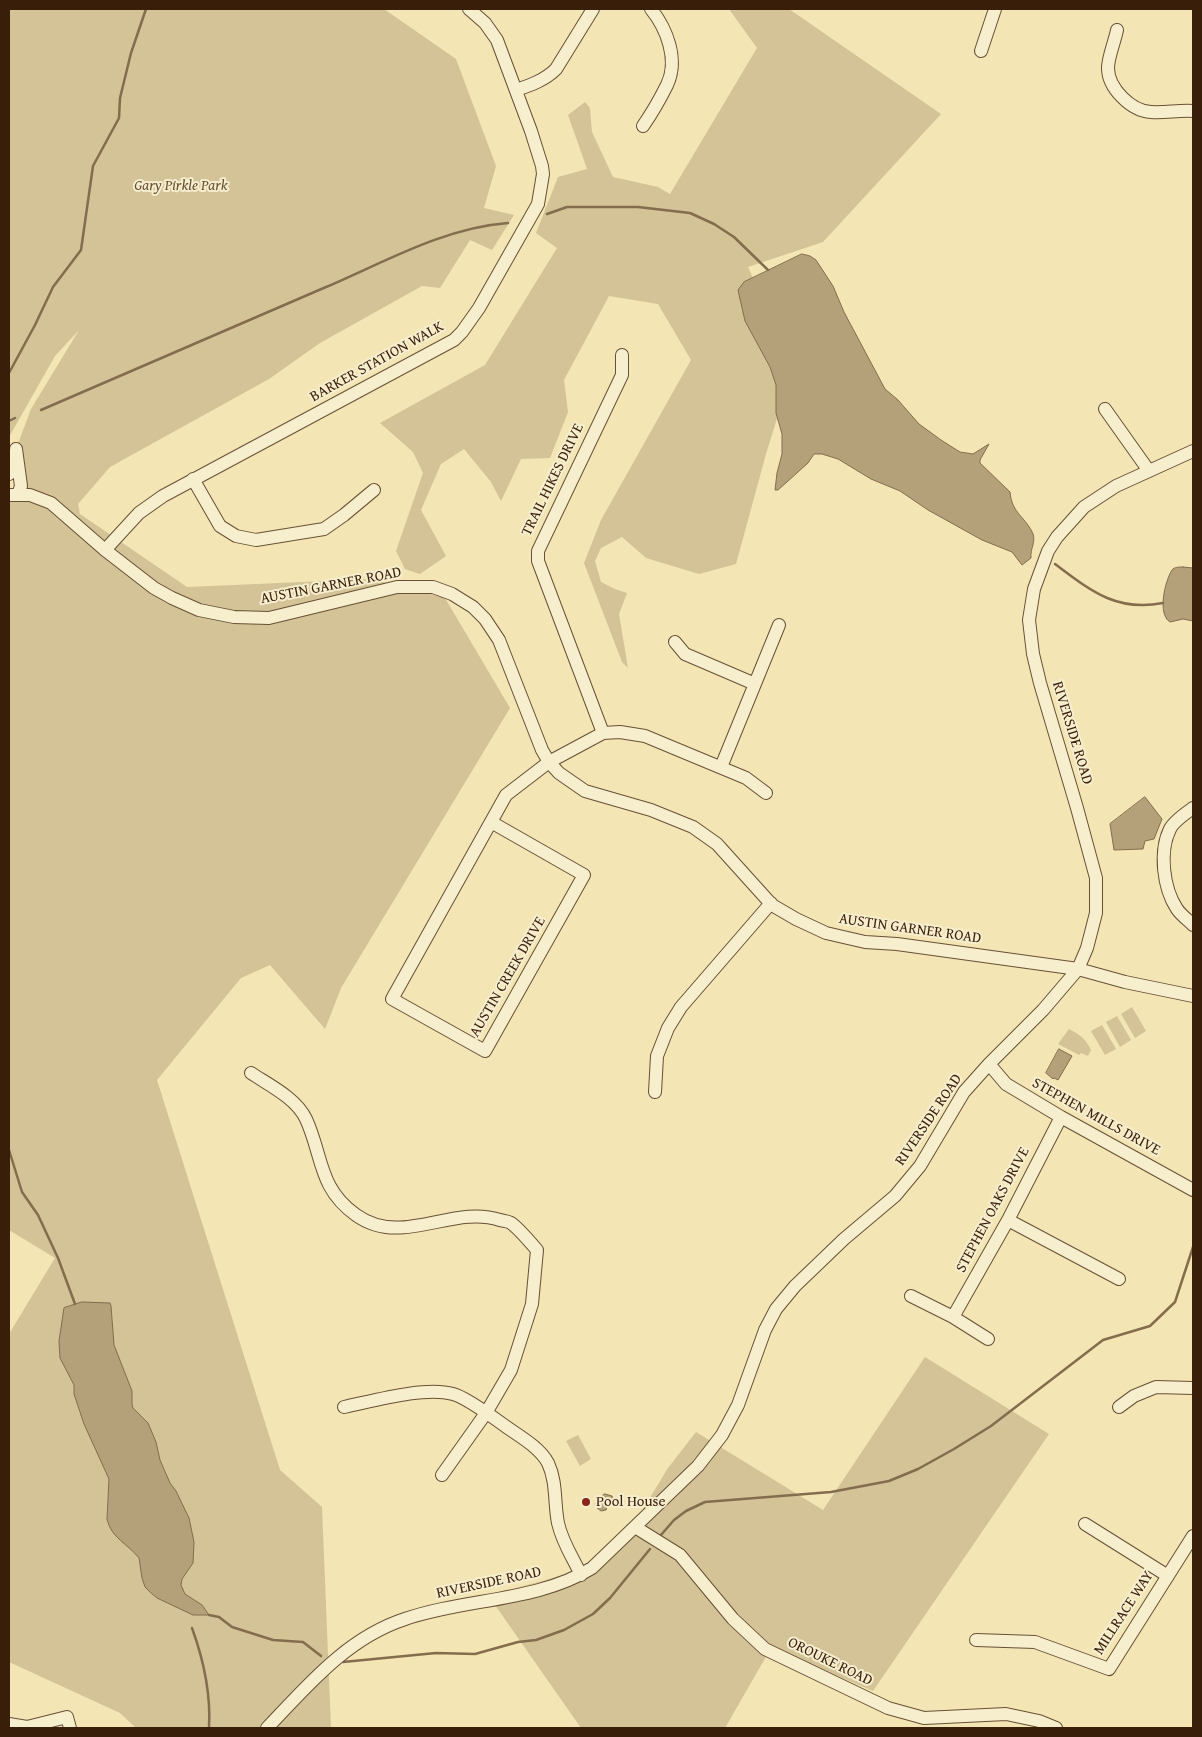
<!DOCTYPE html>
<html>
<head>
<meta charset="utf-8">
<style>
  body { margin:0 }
  #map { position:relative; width:1202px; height:1737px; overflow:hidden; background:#f3e5b4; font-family:"Gentium Book Plus",serif }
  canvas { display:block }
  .frame { position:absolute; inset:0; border:10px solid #391e0a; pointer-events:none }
</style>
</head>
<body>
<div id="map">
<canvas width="1202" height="1737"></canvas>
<div class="frame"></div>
</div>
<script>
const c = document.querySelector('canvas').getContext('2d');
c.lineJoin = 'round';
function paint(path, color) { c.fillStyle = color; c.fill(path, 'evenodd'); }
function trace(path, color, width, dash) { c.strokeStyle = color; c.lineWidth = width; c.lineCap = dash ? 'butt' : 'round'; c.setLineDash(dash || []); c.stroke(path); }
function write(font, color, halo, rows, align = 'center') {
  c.font = font + ' "Gentium Book Plus",serif'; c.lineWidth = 4; c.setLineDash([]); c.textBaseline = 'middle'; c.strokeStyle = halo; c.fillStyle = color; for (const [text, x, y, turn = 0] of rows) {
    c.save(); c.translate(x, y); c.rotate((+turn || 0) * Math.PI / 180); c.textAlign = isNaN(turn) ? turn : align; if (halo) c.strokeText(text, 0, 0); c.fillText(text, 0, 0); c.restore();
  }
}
const green = new Path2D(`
  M9 9H384L456 59 496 166 484 208 514 215 492 250 470 240 440 288 422 286 320 343 269 379 110 467 78 504 80 514 187 587 372 579 445 598 510 708 341 988 325 1029 270 965 241 978 157 1080 280 1470 322 1507 331 1728H136L120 1713 9 1662V1334L55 1258 9 1230V496H46L21 486 16 449 31 409 79 330 55 356 9 437Z
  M729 9H789L941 114 823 242 748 267 793 367 766 454 736 564 699 574 646 558 622 537 601 548 595 561 601 582 615 589 627 593 619 614 628 668 622 662 584 563 601 520 691 360 658 304 609 296 564 380 568 412 550 458 521 459 501 501 491 482 464 449 441 464 421 510 446 556 420 574 405 569 396 551 423 473 413 452 380 423 485 365 557 248 536 233 558 177 587 169 568 115 585 102 590 108 592 132 613 177 658 187 670 194 757 48Z
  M1132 1007 1146 1031 1135 1038 1121 1014Z
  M1117 1016 1131 1040 1120 1047 1106 1022Z
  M1102 1025 1116 1049 1105 1055 1091 1031Z
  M1069 1029C1079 1034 1086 1039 1091 1050L1088 1056 1081 1053 1079 1055 1058 1044Z
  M925 1357 1049 1434 873 1691 771 1648 725 1728H581L488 1595 546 1580 592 1566 634 1524 668 1468 696 1432 823 1510Z
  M578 1435 591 1459 580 1466 566 1441Z`);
const water = new Path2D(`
  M802 254 810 256 816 260 833 286 844 312 885 389 898 400 919 424 941 440 960 452 973 454 989 444 980 460V463L1010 492C1012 514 1026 517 1033 534 1036 542 1030 549 1031 558L1022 565 1012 552 982 540 928 510 900 491 871 479 838 459 822 454H814L808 463 778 490H775L777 473 782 454V434L776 413V385L770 367 745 321 738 290 744 282Z
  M1183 567 1193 568V621L1183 619 1170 622C1157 614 1165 581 1172 570 1174 567 1179 567 1183 567Z
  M1145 797 1162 819 1154 839 1145 841 1143 849 1114 850 1110 824Z
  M1059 1049 1072 1056 1058 1080 1054 1078 1053 1079 1046 1073Z
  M82 1302 110 1303 111 1306 114 1345 132 1391V1404L133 1408 148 1423 156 1442 160 1460 170 1483 176 1491 189 1518 194 1542 193 1563 182 1579 181 1585 185 1594 202 1605 209 1615H193L157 1598 151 1593 145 1587 142 1578 139 1558C128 1544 111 1538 107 1519L109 1479 84 1424 74 1394V1385L60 1358 59 1341 64 1308Z
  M605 1494 612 1496 613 1501 608 1504 606 1510 601 1511 596 1507 595 1504 602 1501 603 1495Z`);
const stream = new Path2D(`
  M547 214 567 207H638L690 213 714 224 734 237 768 270
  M9 373 35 325 53 287 81 250 93 166 119 118 120 98 131 53 146 9
  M41 410C136 369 231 328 326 287 385 262 443 228 508 223
  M9 421 15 418
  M1055 564C1091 591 1116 612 1163 603
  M9 1150 22 1192 38 1215 58 1258 75 1304
  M661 1535 674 1520 686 1511 705 1502 831 1492 889 1481 918 1469 954 1449 991 1426 1103 1340 1150 1326 1175 1302 1193 1247
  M209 1615 219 1617 232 1627 273 1640 303 1642 321 1656
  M192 1628C204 1661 211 1694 209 1728
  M343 1662 436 1653 475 1654 518 1642 536 1640 564 1630 593 1614 610 1598 650 1549`);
const minor = new Path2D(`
  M1117 30C1115 41 1108 57 1108 68 1108 88 1131 111 1151 112 1165 113 1179 110 1193 111
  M981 51 995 9
  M516 90C531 85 545 80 556 69L593 9
  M643 126C652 113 660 99 667 85 679 60 667 29 651 9
  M1105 409 1149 471
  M16 449 21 486 18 495
  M9 474 14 454
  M193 479 220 526 236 536 256 540 324 529 344 515 374 490
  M9 495H30L51 503 105 550 154 588 172 598 199 610 234 617 269 618 397 587H433L452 594 473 607 485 619 499 640 542 750 549 762 559 773 585 791 651 810 693 827 717 844 772 905 796 919 826 933 865 942 897 944 1078 969 1125 982 1193 996
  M105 550 139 513 163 496 454 340 462 332 479 308 538 204 543 174 542 166 531 131 497 40 485 23 469 9
  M675 642 685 654 755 684
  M603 733 538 561V551L622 375V355
  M721 767 779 625
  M1193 808C1186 813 1174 821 1170 829 1159 851 1163 888 1177 909 1181 915 1188 920 1193 925
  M491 822 584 875 485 1051 392 999 506 795 549 762 603 733 620 732 645 736 746 778 766 793
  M989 1064 1006 1084 1061 1117 1193 1190
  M251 1073C269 1085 296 1098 306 1119 323 1156 318 1188 356 1215 402 1248 452 1204 500 1220 503 1221 508 1221 511 1223 518 1228 531 1243 537 1250L532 1304 511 1370 486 1413 442 1475
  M655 1092 657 1056 668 1028 681 1007 771 903
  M1008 1220 1119 1279
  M911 1296 953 1317 988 1339
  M953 1317 1008 1220 1061 1117
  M344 1407C373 1401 425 1386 453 1394 468 1398 495 1419 508 1428 521 1437 540 1448 548 1463 557 1482 554 1503 558 1523 562 1542 573 1558 581 1575
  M1119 1407 1134 1396 1156 1387 1193 1388
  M1085 1524 1168 1576
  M635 1527 680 1555 733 1619 765 1649 888 1708 924 1718 1006 1714 1039 1721 1056 1728
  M976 1640 1035 1642 1109 1669 1193 1536
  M9 1724 27 1727 67 1717 70 1728
  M267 1728C308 1685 347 1638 405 1619 466 1598 537 1602 592 1568L698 1466 722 1435 738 1405 765 1330 776 1309 795 1286 844 1239 895 1196 920 1166 964 1092 989 1064 1043 1010 1078 969 1087 948 1096 913V878L1077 808 1040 683 1033 654 1029 620 1034 589 1048 551 1057 537 1084 507 1116 486 1193 451`);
const markers = [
  [586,1502,5,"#8f2418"]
];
const parkNames = [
  ["Gary Pirkle Park",181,186]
];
const streetNames = [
  ["BARKER STATION WALK",377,362,-29],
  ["TRAIL HIKES DRIVE",553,480,-64],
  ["AUSTIN GARNER ROAD",331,586,-11],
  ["RIVERSIDE ROAD",1072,733,73],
  ["AUSTIN GARNER ROAD",910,929,8],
  ["AUSTIN CREEK DRIVE",508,977,-60],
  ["STEPHEN MILLS DRIVE",1096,1117,29],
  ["RIVERSIDE ROAD",929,1120,-56],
  ["STEPHEN OAKS DRIVE",993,1210,-62],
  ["RIVERSIDE ROAD",489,1583,-12],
  ["MILLRACE WAY",1124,1613,-57],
  ["OROUKE ROAD",830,1662,26]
];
const poiNames = [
  ["Pool House",596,1502]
];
paint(green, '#d3c397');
paint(water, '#b4a17a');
trace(water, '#836d4d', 1);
trace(stream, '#836d4d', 2.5);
trace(minor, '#685034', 14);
trace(minor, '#f7eece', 12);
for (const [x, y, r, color] of markers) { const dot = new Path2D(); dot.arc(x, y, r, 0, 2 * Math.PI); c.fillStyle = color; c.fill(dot); trace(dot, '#f7eece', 2); }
write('italic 15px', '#675034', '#f7eece', parkNames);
write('15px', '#391e0a', '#f7eece', streetNames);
write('15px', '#391e0a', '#f7eece', poiNames, 'left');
</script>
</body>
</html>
